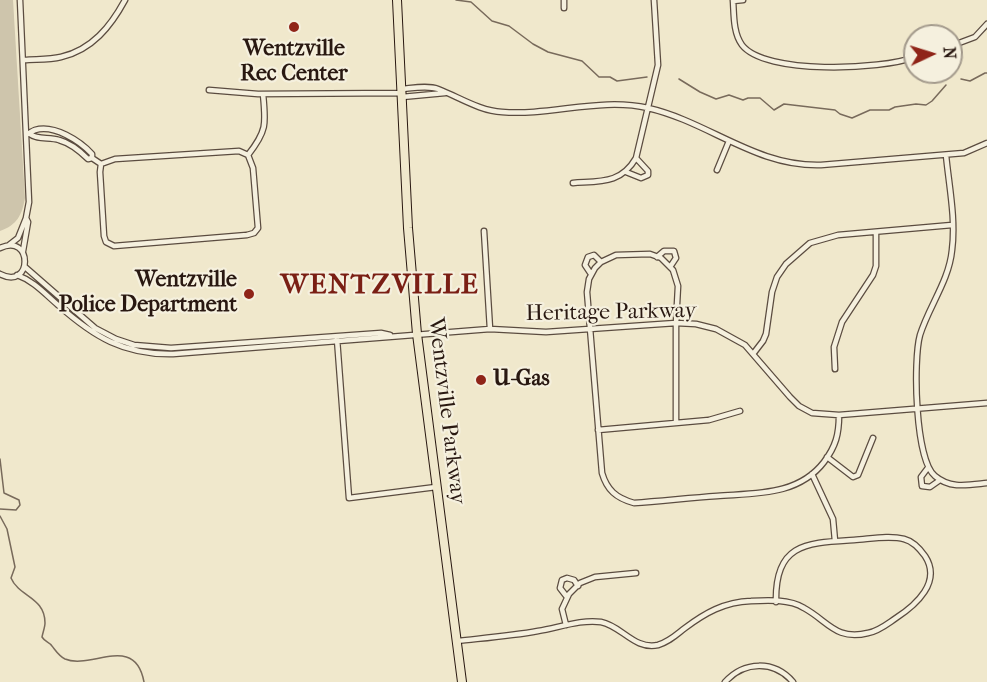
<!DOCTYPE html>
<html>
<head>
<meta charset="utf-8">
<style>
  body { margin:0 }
  #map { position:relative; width:987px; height:682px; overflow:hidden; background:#f0e8cc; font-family:"IM FELL French Canon",serif }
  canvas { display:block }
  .north { position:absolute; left:903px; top:24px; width:60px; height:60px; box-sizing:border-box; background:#f5f0de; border:2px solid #a39a8c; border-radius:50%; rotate:86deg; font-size:16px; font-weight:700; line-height:24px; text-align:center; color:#291811 }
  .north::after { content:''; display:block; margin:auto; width:21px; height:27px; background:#8f2418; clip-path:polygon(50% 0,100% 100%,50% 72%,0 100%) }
</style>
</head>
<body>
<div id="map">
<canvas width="987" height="682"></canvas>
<div class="north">N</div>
</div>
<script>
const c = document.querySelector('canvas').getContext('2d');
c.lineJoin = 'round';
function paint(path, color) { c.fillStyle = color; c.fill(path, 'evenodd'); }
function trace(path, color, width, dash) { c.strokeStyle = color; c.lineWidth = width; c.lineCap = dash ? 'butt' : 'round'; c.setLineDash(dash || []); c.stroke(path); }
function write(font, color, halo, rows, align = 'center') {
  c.font = font + ' "IM FELL French Canon",serif'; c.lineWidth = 4.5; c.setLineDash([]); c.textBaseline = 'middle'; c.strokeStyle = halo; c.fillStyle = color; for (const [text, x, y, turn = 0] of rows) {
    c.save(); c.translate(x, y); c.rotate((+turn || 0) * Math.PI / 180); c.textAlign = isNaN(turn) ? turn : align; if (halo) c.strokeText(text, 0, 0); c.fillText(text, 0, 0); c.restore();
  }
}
const green = new Path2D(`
  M0 0H13L25 198C22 215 17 225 0 231Z`);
const stream = new Path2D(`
  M456 0 471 2 492 21 509 26 533 44 548 52 582 61 599 77H610L617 81 647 77
  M679 79 700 92 716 99 729 95 743 100 748 98H760L774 110 784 104 835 110 840 114 852 118 870 110H889L895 107 916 104 926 105 932 101 946 85
  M961 79 970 81 985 73H987
  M0 459 4 493 19 500 20 505 16 510 0 509
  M0 516 7 529 15 567 11 578C19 597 45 597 45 623 45 627 43 632 42 637 45 642 49 642 52 646 56 651 59 656 65 659 91 670 135 633 144 682`);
const street = new Path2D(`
  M20 0 29 202 26 218 28 222 23 251
  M564 0V8
  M733 0C734 14 733 33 742 45 765 75 881 70 915 57
  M733 1 743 0
  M951 46 975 37 987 24
  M24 60C36 59 49 60 61 57 92 50 111 26 125 0
  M402 89C413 88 428 85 438 89 459 97 480 111 502 112 551 116 600 97 648 108 709 122 756 167 821 165L964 153 987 143
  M209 90 258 94 402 93
  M402 97 445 93
  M27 134C30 133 32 131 35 130 54 124 80 141 92 154V158
  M30 134C37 140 49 137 59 140 70 143 79 150 88 159L92 158 101 164
  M239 151 248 155 253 168 258 228 254 233 247 235 114 246 106 242 104 236 100 172 101 164 115 159Z
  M248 155C267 131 266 124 263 94
  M946 155C949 186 956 219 952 250 949 281 929 306 920 335 913 360 915 460 935 476 950 489 968 485 987 483
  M717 170 729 141
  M626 172 641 178 648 175V171L636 158
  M573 183C600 181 621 184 636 158L658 65 654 0
  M484 231 490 329
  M9 245 18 238 26 218
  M0 248C33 232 33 291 0 274
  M657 257 664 251H674L676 258 670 267
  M25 267 95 328 116 339 134 345 171 348 381 333 390 335
  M591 274 585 265 588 257 594 255 601 262
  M17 275C34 281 45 294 58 305 94 337 124 355 173 354L490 329 546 332 676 323 696 324 716 329 745 345 790 397 799 406 812 413 839 415 987 403
  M337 339 349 498 436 487
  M753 354 763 341 766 334 772 292 777 277 786 264 810 243 838 235 952 225
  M835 369 834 347 842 322 873 275 876 266V232
  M676 423V323L678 286 673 270 661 258 650 254 616 255 601 262 595 268 589 279 587 292 602 473C607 490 616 498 634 503 662 501 689 498 717 496 755 493 798 496 824 462 836 446 839 434 839 415
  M598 430 709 420 740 411
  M827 457 853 477 858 475 873 438
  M927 469 921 477 922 486 930 487 940 480
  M812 474 833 519 835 541
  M567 597 560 588 562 580 567 578 574 580 578 586
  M566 625 562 609 569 594 580 583 595 577 636 573
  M457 641C484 638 511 636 538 631 558 628 581 619 601 622 622 626 634 650 658 645 669 642 676 635 685 628 705 613 724 602 751 601 767 600 790 599 804 608 828 621 836 641 868 633 879 631 887 624 896 618 916 605 942 582 925 556 920 549 912 541 904 539 889 535 870 539 854 540 806 543 775 543 776 602
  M725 682C744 661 774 660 793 682`);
const primary = new Path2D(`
  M397 0 408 228 417 334 462 682`);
const markers = [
  [294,27,6,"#8f2418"],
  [249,294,6,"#8f2418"],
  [481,380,6,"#8f2418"]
];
const poiNames = [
  ["Wentzville",294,50],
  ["Rec Center",294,75],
  ["Wentzville",237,281,"right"],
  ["Police Department",237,306,"right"],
  ["U-Gas",493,380,"left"]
];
const streetNames = [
  ["Heritage Parkway",611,313,-1],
  ["Wentzville Parkway",446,411,83]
];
const districtNames = [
  ["WENTZVILLE",380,286]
];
paint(green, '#cec5ac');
trace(stream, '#786a5b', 1.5);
trace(street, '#5b4c40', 7);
trace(primary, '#291811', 10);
trace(street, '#f5f0de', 4.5);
trace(primary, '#f0e8cc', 8);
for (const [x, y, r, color] of markers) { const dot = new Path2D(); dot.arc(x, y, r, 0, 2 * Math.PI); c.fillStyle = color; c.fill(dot); trace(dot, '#f5f0de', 2); }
write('bold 22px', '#291811', '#f5f0de', poiNames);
write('22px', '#291811', '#f5f0de', streetNames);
c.letterSpacing = '1.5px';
write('bold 28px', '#7a1f14', '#f5f0de', districtNames);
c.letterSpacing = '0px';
</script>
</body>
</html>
